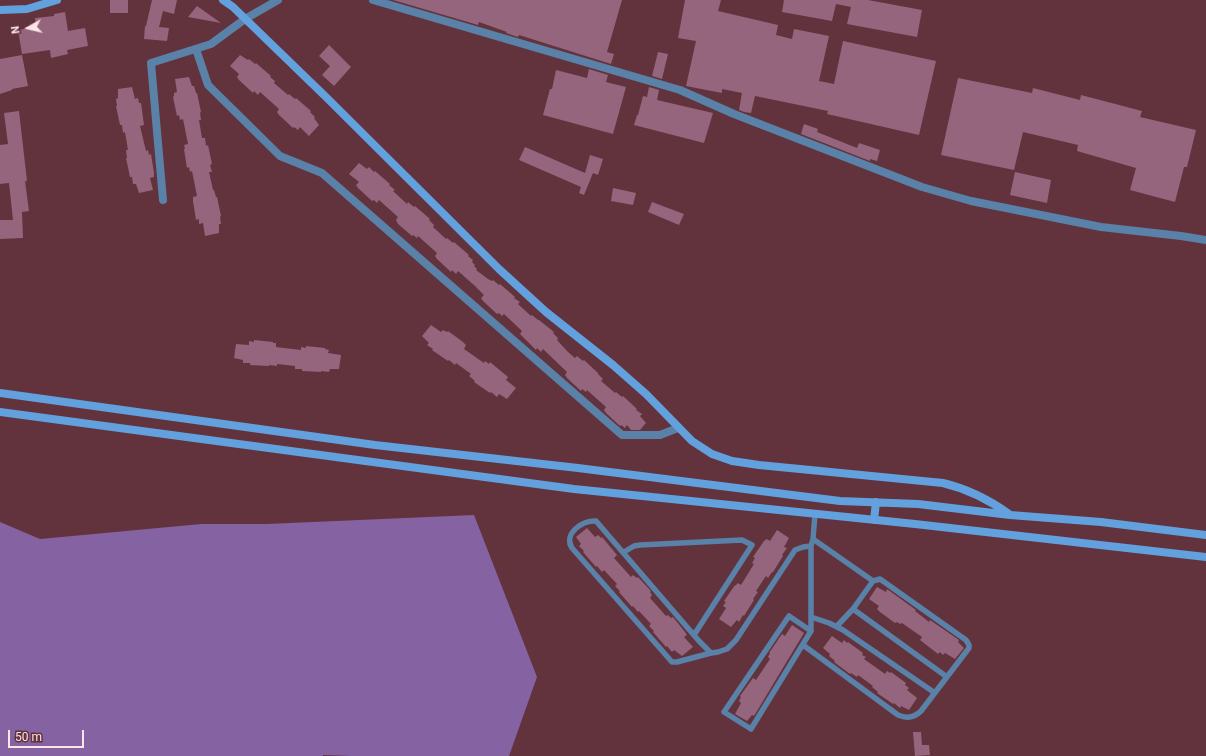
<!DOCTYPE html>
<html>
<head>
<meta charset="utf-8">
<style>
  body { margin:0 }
  #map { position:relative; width:1206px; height:756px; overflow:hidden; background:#62333c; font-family:Roboto,sans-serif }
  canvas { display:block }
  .north { position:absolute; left:8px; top:8px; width:40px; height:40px; -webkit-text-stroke:3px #62333c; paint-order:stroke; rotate:262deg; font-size:11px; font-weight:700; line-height:16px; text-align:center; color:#fde4e7 }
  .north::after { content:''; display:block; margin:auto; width:14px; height:18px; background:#fde4e7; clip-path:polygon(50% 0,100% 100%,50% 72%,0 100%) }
  .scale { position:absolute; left:8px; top:730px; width:76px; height:18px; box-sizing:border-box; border:2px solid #fde4e7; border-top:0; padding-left:5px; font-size:12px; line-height:14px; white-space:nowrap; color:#fde4e7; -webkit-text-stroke:3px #62333c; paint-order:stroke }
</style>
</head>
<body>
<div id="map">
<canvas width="1206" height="756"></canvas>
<div class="north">N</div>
<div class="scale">50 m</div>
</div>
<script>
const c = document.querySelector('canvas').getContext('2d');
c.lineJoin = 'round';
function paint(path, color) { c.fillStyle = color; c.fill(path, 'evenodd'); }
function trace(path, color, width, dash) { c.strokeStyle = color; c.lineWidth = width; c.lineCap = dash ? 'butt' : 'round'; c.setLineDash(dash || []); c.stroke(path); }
const forest = new Path2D(`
  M474 515 537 677 509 756H351L323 755V756H0V522L40 539 201 524H267Z`);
const building = new Path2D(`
  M110 0H128V13H110Z
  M152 0H177L174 14 163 11 159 27 169 28 167 41 144 39 145 26H146Z
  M393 0H622L607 52 614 54 611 64 519 35 518 37 506 33 507 32 479 22 478 25Z
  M685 0H721L718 11 778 25 776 35 792 39 794 29 829 36 819 81 834 84 843 41 936 61 919 135 827 114 828 111 755 96 751 113 744 112 739 110 742 93 722 89V93L686 86 696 41 678 38Z
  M784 0H868L922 10 917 37 847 24 851 7 836 4 832 21 782 12Z
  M197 6 221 23 188 17Z
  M65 12 68 31 85 28 88 46 67 50 68 54 51 58 50 50 22 54 18 30 36 27 35 18 54 16V14Z
  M329 45 351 67 334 86 322 75 330 66 319 56Z
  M658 52 668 54 662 79 652 76Z
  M22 55 28 86 12 89V90L0 94V59Z
  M240 55 248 60 249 59 255 64 256 63 271 76 270 77 275 81 274 83 288 95 289 94 295 99 296 98 311 111 310 112 315 117 314 118 319 125 309 136 300 127 298 130 294 127 293 128 279 115 277 112 279 109 260 92 258 95 254 91 253 93 239 80 237 77 239 74 230 66Z
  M589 69 608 75 606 82 626 87 613 134 543 115 550 89H552L556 70 587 78Z
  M189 77 192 86H194L196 93H197L201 112 200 113 201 120H199L202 138H205L206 146 208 145 212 164 210 165 212 172H209L213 190H214L216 197H217L221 216 220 217 221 224H219V233L205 236 203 223 199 224V219L196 220 193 201V197L197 196 192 171 190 172 189 167 187 168 184 149H185L184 145 188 144 183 119 180 120 179 115 177 116 173 97 174 96V93L177 92 175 79Z
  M958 78 1032 93 1033 88 1080 100 1081 95 1142 111 1140 117 1196 130 1187 167H1184L1175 202 1130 190 1136 168 1077 151 1078 145 1023 132 1014 170 941 155Z
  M132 87 135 99 138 98 139 103H141L144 125 140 126 146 151 148 150 149 155 151 154 154 173V177L150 178 153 190 139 193 136 184H133L132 177H130L126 158H127L126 150H128L125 132 123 133 122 125H120L116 106H117L116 99 118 98V89Z
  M649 87 659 90 657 100 713 113 704 143 634 125 637 115H638L643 96 647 97Z
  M19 111 27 181H25L29 211 22 212 23 238 0 239V220H13L9 183 0 184V145L8 144 4 113Z
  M804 124 818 129 817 132 857 148 859 143 880 150 877 161 870 159V161L801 134Z
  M525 147 585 173 590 155 603 159 598 175 593 173 584 195 579 193 581 187 519 160Z
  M359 163 367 169 369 167 374 172 375 171 390 184 389 185 395 190 393 191 407 204 408 202 414 207 415 206 430 219 429 220 434 225 433 227 446 239 447 238 453 243 454 242 469 255 468 256 473 260 472 262 475 265 474 266 477 269 476 270 488 279 492 281 493 280 499 285 500 284 515 297 514 298 520 302 518 304 531 316 532 315 538 320H539L554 332 553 333 558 338 557 340 568 352 575 358 577 356 583 361 584 360 598 373V374L603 379 601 381 615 393 616 392 622 397 623 396 637 409 636 410 642 414 640 416 646 423 640 430H631L627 425 625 428 621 425 620 426 606 413 604 410 606 407 587 390 586 392 582 389 581 391 567 378 565 375 567 372 543 349 541 352 537 348 536 350 520 334 522 331 504 314 502 316 499 313 497 314 483 301 481 298 484 295 475 286 458 271 456 274 452 270 451 272 437 259 435 256 437 253 418 236 417 238 413 235 412 236 398 224 396 220 398 217 379 200 377 203 374 200 372 201 358 188 356 185 359 182 349 174Z
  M1015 172 1051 180 1047 203 1010 195Z
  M613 188 636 193 633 205 611 201Z
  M652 202 684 214 679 225 648 212Z
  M431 325 441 332 443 330 447 332 448 331 463 342 466 345 464 349 484 363 485 361 489 364 490 362 508 377 506 380 516 388 507 399 499 394 497 397 491 392 490 393 474 382 475 381 469 376 471 374 456 363 455 365 449 360 448 361 432 350 433 349 427 345 429 343 422 336Z
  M254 340 273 342V343H276V347L301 350V347L306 348V346L325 348V349L329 350 328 353 341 355 339 369H330L329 372 321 371V372L302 371V369H295V366L277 364V366L269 365V366L250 365V363H243V360L234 358 236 344 249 345V341L254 342Z
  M587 528 595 537 598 535 601 538 602 537 617 555 614 558 631 577 633 575 637 578 638 577 651 591 650 592 652 595 650 598 666 616 668 615 671 618 673 617 685 632 687 635 684 637 693 647 682 656 674 650 672 652 667 646 666 647 653 632 654 631 649 626 651 624 639 611 638 612 633 606 632 607 619 592 620 591 615 586 617 584 604 570 602 572 597 566 596 567 583 552 584 551 579 546 581 544 576 537Z
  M777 530 789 538 784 547 787 548 782 555 783 556 773 572H772L768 578 766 576 756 591 758 592 753 599 754 600 744 616 743 615 739 622 737 620 731 627 719 619 726 608 723 606 726 602 724 601 735 585V586L738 583 741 585 754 564 752 563 755 558 753 557 764 541 767 539 770 541Z
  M877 587 886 592 887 589 916 610 915 611 929 622 930 620 959 640 958 642 964 648 955 659 945 653 943 655 940 652 938 654 920 640 922 637 902 623 900 624 897 622 895 623 880 612 877 609 879 606 869 599Z
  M792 625 804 633 754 716 752 715 747 721 735 714 741 703 739 701 741 697 740 696 753 678 756 680 770 659 768 657 770 653H769L782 634 785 636Z
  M832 636 842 643 844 640 847 643 848 642 863 653 862 655 866 657 864 659 885 674 887 671 890 673 891 672 906 683 905 685 909 688 907 690 917 698 909 710 901 706 900 708 894 703 893 704 877 693 878 692 872 687 873 686 858 675 857 677 851 673 850 674 834 662 835 661 829 656 830 654 823 648Z
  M913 732H921L922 745H929L930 755 915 756Z`);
const lane = new Path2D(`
  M813 539 873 581
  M624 552 634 546 640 545 742 540 752 545 694 635
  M853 609 947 677
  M811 617 829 623 843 630 935 693
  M811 631 789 616 724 712 751 729 811 631V546L813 539 815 514
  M803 645 898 715C907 719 914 718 921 711L969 648V645L966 640 880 579 873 581 853 609 837 626
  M711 653 699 641 596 521C582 520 563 534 572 548L672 662H677L711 653 718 652 727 649 736 640 795 550 803 547 811 546`);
const street = new Path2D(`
  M373 0 680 90 734 114 922 187 971 201 1101 227 1181 236 1206 240
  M196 49 208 85 280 156 322 173 622 435H660L678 428
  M163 200 151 63 211 44 245 19 278 0`);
const secondary = new Path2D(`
  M223 0 233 7 327 98 499 269 546 312 613 365 646 394 692 441 712 454 732 461 759 465 943 483C968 489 988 499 1009 514
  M0 10 27 9 57 0
  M0 393 375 445 578 468 840 501 918 504 1010 515 1101 522 1206 535
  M0 412 574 489 915 524 1206 557
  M874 520 876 502`);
paint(forest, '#8562a2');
paint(building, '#94657c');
trace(lane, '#5a81a7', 5.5);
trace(street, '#5a81a7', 8);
trace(secondary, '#62a1de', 8);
</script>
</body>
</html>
